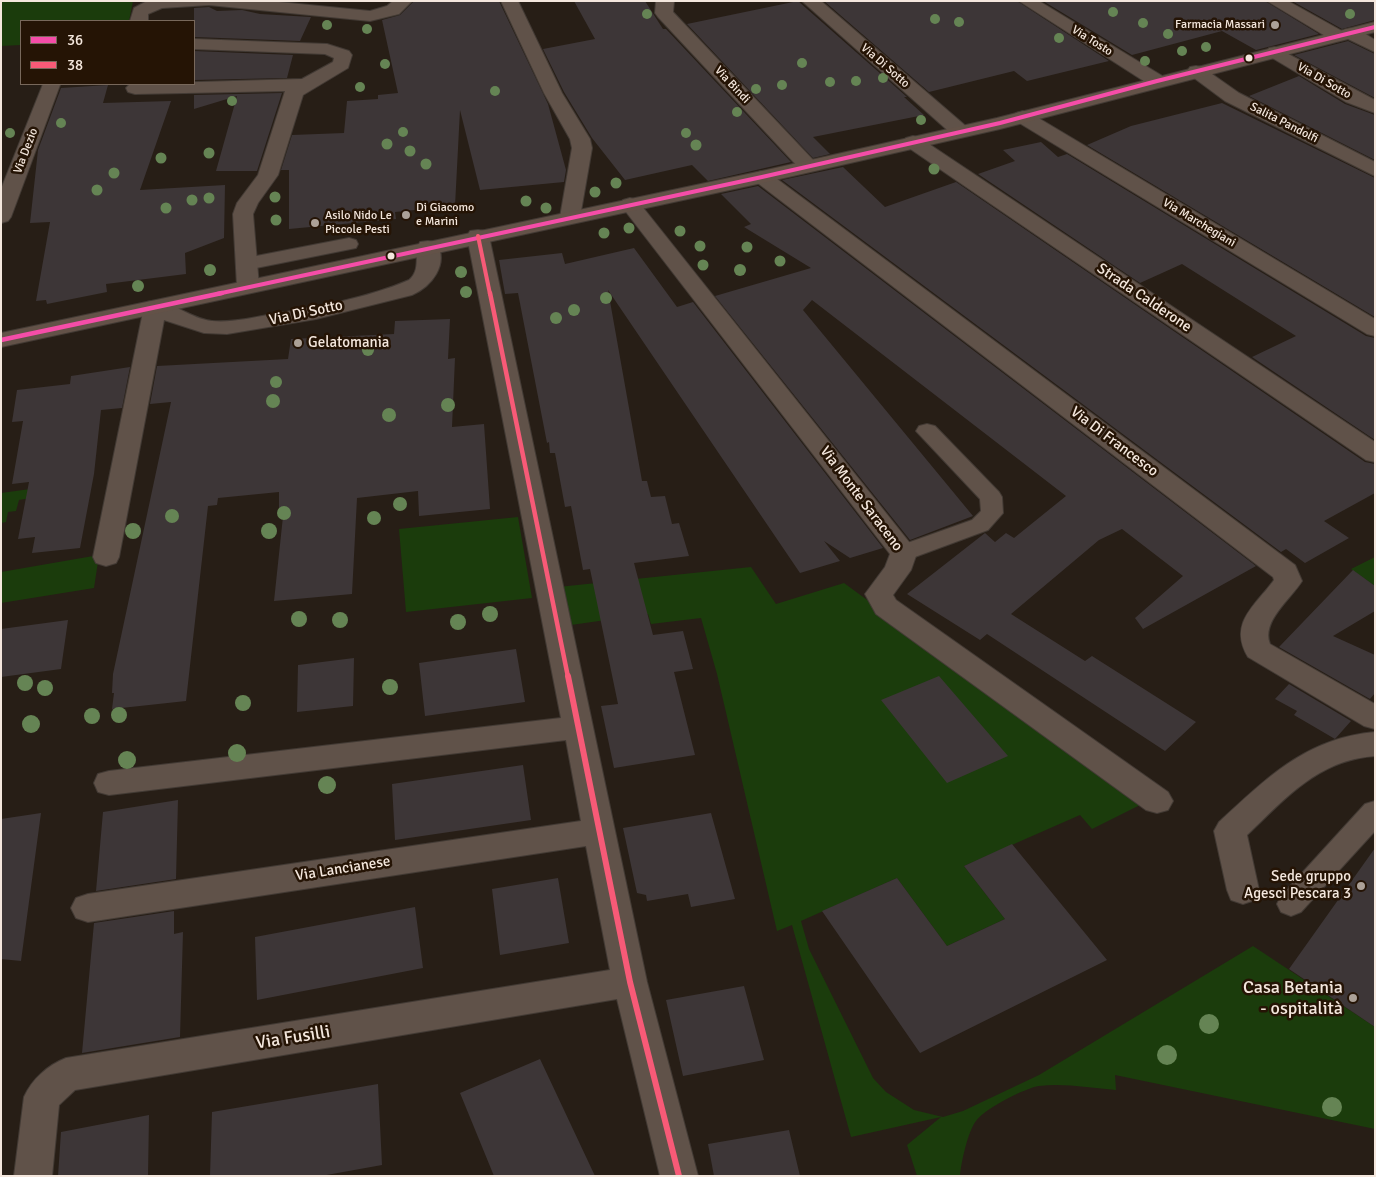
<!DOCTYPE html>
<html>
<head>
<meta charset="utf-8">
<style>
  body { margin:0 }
  #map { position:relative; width:1376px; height:1177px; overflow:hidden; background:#271e16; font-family:Signika,sans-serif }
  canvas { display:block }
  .frame { position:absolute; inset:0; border:2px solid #f4e7dd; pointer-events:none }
  .legend { position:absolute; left:20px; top:20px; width:175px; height:65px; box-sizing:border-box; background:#251405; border:1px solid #78685b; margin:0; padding:6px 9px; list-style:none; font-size:15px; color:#f4e7dd }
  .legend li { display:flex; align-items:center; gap:10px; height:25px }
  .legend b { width:25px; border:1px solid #78685b }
</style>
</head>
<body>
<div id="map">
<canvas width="1376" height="1177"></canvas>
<div class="frame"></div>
<ul class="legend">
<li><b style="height:6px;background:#f54da8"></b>36</li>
<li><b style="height:6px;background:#f75a77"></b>38</li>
</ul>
</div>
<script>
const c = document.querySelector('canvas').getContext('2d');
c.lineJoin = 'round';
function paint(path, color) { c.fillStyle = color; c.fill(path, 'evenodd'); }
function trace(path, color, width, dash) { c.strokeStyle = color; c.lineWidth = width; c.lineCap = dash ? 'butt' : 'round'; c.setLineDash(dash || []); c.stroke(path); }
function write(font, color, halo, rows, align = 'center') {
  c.font = font + ' Signika,sans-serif'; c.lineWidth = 5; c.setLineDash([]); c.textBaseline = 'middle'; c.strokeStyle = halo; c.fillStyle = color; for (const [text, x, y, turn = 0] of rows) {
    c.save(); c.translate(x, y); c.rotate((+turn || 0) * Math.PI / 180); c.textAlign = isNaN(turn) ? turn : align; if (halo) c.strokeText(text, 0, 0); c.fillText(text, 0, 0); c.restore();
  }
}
const green = new Path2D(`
  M1 1H133L129 21H21V45L1 46Z
  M45 487 42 496 19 500 16 511 8 512 6 522 1 523V493Z
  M518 517 532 598 406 612 399 529Z
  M99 555 94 588 1 603V572Z
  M1375 557V586L1351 569Z
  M751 567 776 604 844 583 1144 803 1092 829 1080 815 964 866 1005 919 947 946 897 878 801 921 809 949 873 1078 886 1092 914 1110 943 1117 963 1111 1039 1075 1253 946 1375 1027V1129L1115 1075 1116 1090C1091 1088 1064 1083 1039 1086 1025 1088 984 1109 976 1121 968 1131 961 1163 960 1176H917L907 1145 941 1117 851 1137 792 925 777 931 717 674 701 618 651 624 648 614 564 626 558 587Z`);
const building = new Path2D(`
  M414 1H499L548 104 566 170 564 182 480 190 460 110 455 206 395 212 396 219 289 229V170H281L292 135 344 133 347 101 378 99V95L398 93 382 20 400 15Z
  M574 1H645L663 29H666L791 162 708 181 692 165 625 180 592 138 564 92 543 49 595 39Z
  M798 1 907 97H904L924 115 813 137 830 154 813 158 687 24Z
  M824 1H1017L1109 61 1027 81 1014 71 929 92Z
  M1043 1H1265L1319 34 1256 50 1222 31 1132 55Z
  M1292 1H1375V20L1342 29Z
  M209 7 217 11 242 10 260 14 311 17 300 41 194 37V8Z
  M1348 41 1375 54V98L1294 55Z
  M194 51 293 55 287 78 194 80Z
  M1299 76 1345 104 1375 115V160L1249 96Z
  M108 85 103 103 171 101 140 190 225 185 224 238 185 253 186 274 106 284 107 292 47 304 46 300 36 301 50 222 30 223 38 150 61 88Z
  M282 93 257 171H216L237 96 194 109V95Z
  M1222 103 1375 178V317L1087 145 1131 126Z
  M1041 142 1058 157 1067 154 1366 336 1375 338V440L1252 357 1296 336 1182 264 1140 283 978 174 1015 161 1003 150Z
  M843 167 885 207 956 182 1365 462 1375 464V493L1324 521 1349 538 1305 563 1286 549 1281 552 782 180Z
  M758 186 1256 566 1143 629 1135 618 1183 576 1122 529 1099 540 1011 614 1085 661 1092 656 1196 722 1165 751 987 634 980 640 907 594 985 533 995 542 1006 533 1014 538 1066 496 812 300 803 310 973 516 910 540 715 296 811 268 744 227 751 224 721 194Z
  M634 248 677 307 693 302 883 548 850 558 824 541 840 561 800 573 608 290 642 481H647L651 497 665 496 672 524 679 523 689 556 634 563 653 635 683 631 693 669 674 672 695 755 614 768 601 706 618 704 590 569 583 570 571 506 565 507 555 453H550L549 442 547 443 518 293 505 294 499 260 562 253 565 264Z
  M450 319 448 359 455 358 452 427 484 424 490 509 419 516 418 491 357 498 352 594 274 601 284 507 279 508V492L218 498 217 505 208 506 186 701 112 709 114 693H112L113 674 171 402 150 404 157 366 288 359 291 339 394 334 395 321Z
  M130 367 122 408 101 410 94 474 80 548 32 553 35 537 18 539 29 482 12 484 23 421 12 422 17 390 70 384 71 376Z
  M1353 570 1375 586V611L1333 636 1375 655V693L1370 699 1279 647Z
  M68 620 61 669 1 677V629Z
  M516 649 525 702 425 716 419 663Z
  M354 658 353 706 297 712 298 665Z
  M939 676 1008 756 947 783 881 700Z
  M1289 684 1351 721 1335 739 1294 715 1297 711 1275 699Z
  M523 765 531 820 395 840 392 784Z
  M178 800 176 879 96 891 103 812Z
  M41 813 21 961 1 959V819Z
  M711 813 735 899 691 907 688 894 647 901 646 895 637 893 623 828Z
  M1012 844 1107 960 920 1053 822 911 897 878 947 946 1005 919 964 866Z
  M1375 848V1027L1289 969Z
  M558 878 569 943 500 955 492 889Z
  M415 907 423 968 257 1000 255 937Z
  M174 911V934L183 932 180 1037 82 1053 94 923Z
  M744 986 764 1060 683 1076 666 1000Z
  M540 1059 595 1176H494L460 1093Z
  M378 1084 382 1165 321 1176H210L212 1112Z
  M149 1115 148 1176H58L61 1132Z
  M789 1130 800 1176H714L708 1144Z`);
const lane = new Path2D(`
  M349 238 356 240 358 244 356 248 246 270 239 268 237 264 239 260 246 258Z
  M927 424 935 426 999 492 1002 497 1003 513 988 530 904 561 896 559 892 553 896 547 972 520 981 511 980 499 916 431 919 426Z
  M1375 801V831L1301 912 1291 916 1281 912 1277 904 1281 896 1365 804Z`);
const street = new Path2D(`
  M147 1H269L370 11 387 6 393 1H412L399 14 370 21 209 5 162 8 148 14V21H130L134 8Z
  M501 1H518L562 93 590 139 592 148 580 217 577 221 570 223 563 221 560 217 572 148 570 139 544 93Z
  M656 1H674L673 12 815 162 818 166 815 170 808 172 801 170 658 17 655 13Z
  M802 1H821L968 128 971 132 968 136H954Z
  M1019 1H1039L1164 77 1166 81 1164 85H1150Z
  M1267 1H1288L1342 31C1353 24 1365 34 1375 40V52L1346 38 1338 41 1332 40Z
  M194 39 327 44 349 51 352 55 348 68 303 95 278 175 258 203 253 214 259 286 256 291 248 293 240 291 237 286 233 214 237 203 258 175 285 91 135 94 128 92 126 88 130 84 302 79 333 62 334 58 325 54 194 49Z
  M1275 47 1375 100V113L1346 102 1269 56 1266 52 1269 48Z
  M1196 66 1202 67 1239 93 1375 162V176L1225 101 1190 75 1187 71 1190 67Z
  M43 84 60 85 11 217 8 221 1 223V189Z
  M1023 111 1030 113 1375 319V336L1367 334 1016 121 1013 117 1016 113Z
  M913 136 920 138 1375 442V462L1366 460 906 146 903 142 906 138Z
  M762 171 769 173 1295 565 1302 581C1291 599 1261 621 1270 644L1375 704V729L1364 726 1248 657C1228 623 1255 606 1274 580L1273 577 755 181 752 177 755 173Z
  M630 198 637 200 913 547 917 553 911 570 893 595 896 600 1168 792 1173 801 1168 810 1157 813 1146 810 876 614 865 594 885 567 890 554 623 208 620 204 623 200Z
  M478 230 486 231 489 236 647 982 698 1176H660L617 999 75 1090 59 1105 52 1176H14L24 1097C32 1079 48 1065 66 1058L610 970 586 846 88 922 76 918 71 908 76 898 88 894 581 821 566 740 109 795 98 792 94 783 98 774 109 771 561 718 467 236 470 231Z
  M428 241 436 242C450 264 431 287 412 295L316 319 227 334 204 333 164 320 119 557 116 563 106 566 96 563 93 557 144 307 147 302C169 297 189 319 212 321 230 323 250 318 268 315 315 307 365 299 409 280 422 269 413 254 420 242Z
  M1375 732V756C1318 760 1286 798 1247 835L1259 890 1255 900 1243 904 1231 900 1227 890 1214 831 1219 822C1267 778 1306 738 1375 732Z`);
const secondary = new Path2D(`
  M1375 22V32L1000 129 762 183 1 347V333L762 171 997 118Z`);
const bus1Far1 = new Path2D(`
  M217 294 762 177 1000 123 1157 81 1375 27`);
const bus1 = new Path2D(`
  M1 340 222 293`);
const bus2Far2 = new Path2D(`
  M478 236 490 294`);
const bus2Far1 = new Path2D(`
  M490 293 568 677`);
const bus2 = new Path2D(`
  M568 676 630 982 679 1176`);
const trees = [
  [1113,12,5],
  [647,14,5],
  [1350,14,5],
  [935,19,5],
  [959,22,5],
  [1143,23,5],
  [327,25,5],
  [367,29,5],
  [1168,34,5],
  [1059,38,5],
  [1206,47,5],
  [1182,51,5],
  [1145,61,5],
  [802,63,5],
  [385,64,5],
  [883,78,5],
  [856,81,5],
  [830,82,5],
  [782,85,5],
  [360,87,5],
  [756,89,5],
  [495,91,5],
  [232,101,5],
  [737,112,5],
  [921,120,5],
  [61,123,5],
  [403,132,5],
  [10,133,5],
  [686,133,5],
  [387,144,5.5],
  [696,145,5.5],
  [410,151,5.5],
  [209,153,5.5],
  [161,158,5.5],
  [426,164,5.5],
  [934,169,5.5],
  [114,173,5.5],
  [616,183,5.5],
  [97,190,5.5],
  [595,192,5.5],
  [275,197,5.5],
  [209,198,5.5],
  [192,200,5.5],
  [526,201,5.5],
  [166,208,5.5],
  [546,208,5.5],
  [276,220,5.5],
  [629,228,5.5],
  [680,231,5.5],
  [604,233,5.5],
  [700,246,5.5],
  [747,247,5.5],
  [780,261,5.5],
  [703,265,5.5],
  [210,270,6],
  [740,270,6],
  [461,272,6],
  [138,286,6],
  [466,292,6],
  [606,298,6],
  [574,310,6],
  [556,318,6],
  [368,350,6],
  [276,382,6],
  [273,401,7],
  [448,405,7],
  [389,415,7],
  [400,504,7],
  [284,513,7],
  [172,516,7],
  [374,518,7],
  [133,531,8],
  [269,531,8],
  [490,614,8],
  [299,619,8],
  [340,620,8],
  [458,622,8],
  [25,683,8],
  [390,687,8],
  [45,688,8],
  [243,703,8],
  [119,715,8],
  [92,716,8],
  [31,724,9],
  [237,753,9],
  [127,760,9],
  [327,785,9],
  [1209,1024,10],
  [1167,1055,10],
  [1332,1107,10]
];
const markers = [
  [1275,25,5,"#aca197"],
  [1249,58,4.5,"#f4e7dd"],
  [406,215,5,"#aca197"],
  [315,223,5,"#aca197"],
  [391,256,4.5,"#f4e7dd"],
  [298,343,5,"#aca197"],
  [1361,886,5,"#aca197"],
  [1353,998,5,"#aca197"]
];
const farPoinames = [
  ["Farmacia Massari",1265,25,"right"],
  ["Di Giacomo",416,208],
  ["e Marini",416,222],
  ["Asilo Nido Le",325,216],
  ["Piccole Pesti",325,230]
];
const farStreetnames = [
  ["Via Tosto",1092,41,32],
  ["Via Di Sotto",885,66,41],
  ["Via Di Sotto",1324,81,30],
  ["Via Bindi",732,85,47],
  ["Salita Pandolfi",1284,123,27],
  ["Via Dezio",26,151,-69],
  ["Via Marchegiani",1199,223,31]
];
const streetNames = [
  ["Strada Calderone",1144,298,34],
  ["Via Di Sotto",306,313,-12],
  ["Via Di Francesco",1114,442,37],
  ["Via Monte Saraceno",861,499,53],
  ["Via Lancianese",343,869,-9]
];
const poiNames = [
  ["Gelatomania",308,343],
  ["Sede gruppo",1351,877,"right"],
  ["Agesci Pescara 3",1351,894,"right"]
];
const nearPoinames = [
  ["Casa Betania",1343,988],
  ["- ospitalità",1343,1009]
];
const nearStreetnames = [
  ["Via Fusilli",293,1038,-9]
];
paint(green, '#1b3c0c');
paint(building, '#3d3637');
trace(lane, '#423a34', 2);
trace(street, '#423a34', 2);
trace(secondary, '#423a34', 2);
paint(lane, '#605249');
paint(street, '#605249');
paint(secondary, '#635248');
trace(bus1Far1, '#f54da8', 4);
trace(bus1, '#f54da8', 4.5);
trace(bus2Far2, '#f75a77', 4);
trace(bus2Far1, '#f75a77', 4.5);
trace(bus2, '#f75a77', 6);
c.fillStyle = '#658454';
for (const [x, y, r] of trees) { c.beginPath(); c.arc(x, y, r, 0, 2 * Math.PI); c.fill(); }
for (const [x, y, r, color] of markers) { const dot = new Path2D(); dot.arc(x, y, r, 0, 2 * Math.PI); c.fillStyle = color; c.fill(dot); trace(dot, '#251405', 2); }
write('12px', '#f4e7dd', '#251405', farPoinames, 'left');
write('12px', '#f4e7dd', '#251405', farStreetnames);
write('15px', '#f4e7dd', '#251405', streetNames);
write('15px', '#f4e7dd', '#251405', poiNames, 'left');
write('18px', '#f4e7dd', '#251405', nearPoinames, 'right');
write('18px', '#f4e7dd', '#251405', nearStreetnames);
</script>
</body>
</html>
